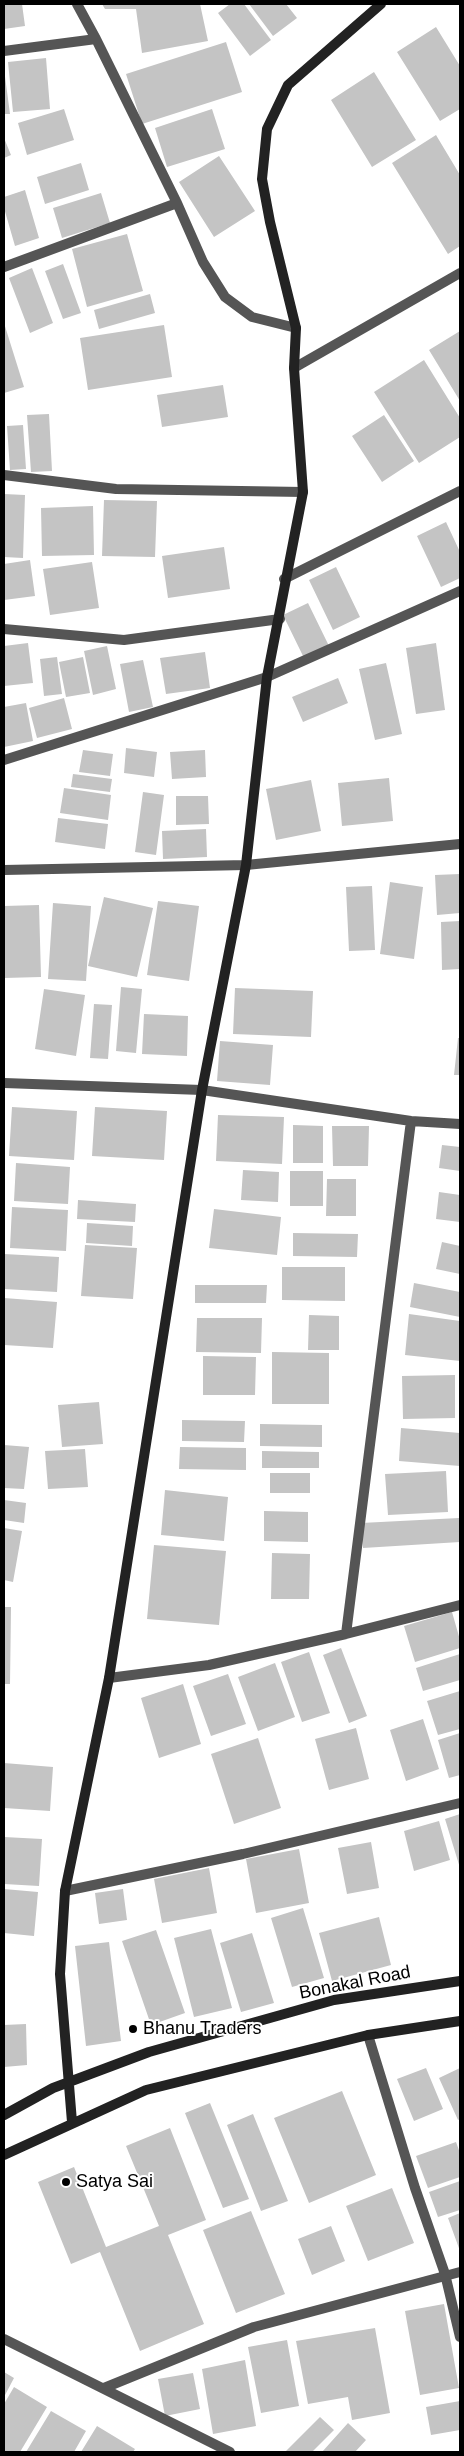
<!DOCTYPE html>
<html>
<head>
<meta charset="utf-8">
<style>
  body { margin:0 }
  #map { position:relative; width:464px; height:2456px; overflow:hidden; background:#fff; font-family:Helvetica,sans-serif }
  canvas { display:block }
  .frame { position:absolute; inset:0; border:5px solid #000; pointer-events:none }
</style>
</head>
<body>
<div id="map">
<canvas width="464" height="2456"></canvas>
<div class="frame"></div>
</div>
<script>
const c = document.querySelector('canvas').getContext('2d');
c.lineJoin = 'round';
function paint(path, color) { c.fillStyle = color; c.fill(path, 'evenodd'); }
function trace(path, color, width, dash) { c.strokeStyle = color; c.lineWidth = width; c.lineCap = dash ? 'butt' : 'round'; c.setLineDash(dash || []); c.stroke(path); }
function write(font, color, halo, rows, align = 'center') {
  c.font = font + ' Helvetica,sans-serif'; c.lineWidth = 4; c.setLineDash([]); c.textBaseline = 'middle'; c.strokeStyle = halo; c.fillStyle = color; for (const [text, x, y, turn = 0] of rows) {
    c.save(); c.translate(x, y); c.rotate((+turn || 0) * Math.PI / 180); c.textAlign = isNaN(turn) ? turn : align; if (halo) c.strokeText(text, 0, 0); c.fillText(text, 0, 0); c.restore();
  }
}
const building = new Path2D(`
  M4 4H22L25 26 4 29Z
  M102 4H200L208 41 142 53 136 9H105Z
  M230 4H244L271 40 250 56 218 13Z
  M249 4H286L297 18 273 36Z
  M436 27 460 66V109L440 121 397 52Z
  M226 42 242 92 142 124 126 74Z
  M46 58 50 109 13 112 8 62Z
  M4 69 10 114H4Z
  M374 72 416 140 372 167 331 100Z
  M64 109 74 140 27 155 18 123Z
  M212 109 225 149 167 167 155 128Z
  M436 135 460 175V246L448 254 392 163Z
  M4 138 11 155 4 158Z
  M219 156 255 211 214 237 179 182Z
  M81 163 89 190 45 204 37 177Z
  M25 190 39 238 15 246 4 208V197Z
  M101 193 110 223 62 238 53 208Z
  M127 234 143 291 87 307 72 249Z
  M63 264 81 313 63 319 45 271Z
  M32 268 53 323 30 333 9 278Z
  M150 294 155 313 99 329 94 310Z
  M4 323 24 387 4 393Z
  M164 325 172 377 88 390 80 338Z
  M460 331V401L429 350Z
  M424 360 460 418V437L419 463 374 392Z
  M223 385 228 417 162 427 157 395Z
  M49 414 52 471 31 472 27 415Z
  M384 415 414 461 382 482 352 436Z
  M23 425 26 469 10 470 7 426Z
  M4 494 25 495 23 558 4 557Z
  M104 500 157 501 155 557 102 556Z
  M93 506 94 555 42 556 41 508Z
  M446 522 460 552V578L441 587 417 536Z
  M224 547 230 589 168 598 162 556Z
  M30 560 35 596 4 600V564Z
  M92 562 99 608 50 615 43 569Z
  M336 567 360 617 333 630 309 580Z
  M308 603 329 646 304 658 283 615Z
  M28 643 33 683 4 686V646Z
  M436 643 445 710 416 714 406 648Z
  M107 646 116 689 93 695 84 651Z
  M205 652 210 688 166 694 160 658Z
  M57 657 62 694 44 696 40 659Z
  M83 657 90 693 66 697 59 662Z
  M143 660 153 707 129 712 120 664Z
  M386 663 402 734 375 740 359 669Z
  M338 678 348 703 303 722 292 697Z
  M64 698 72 729 37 738 29 708Z
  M26 703 33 741 4 747V707Z
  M126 748 157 752 154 777 124 773Z
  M83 750 113 754 110 776 79 772Z
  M205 750 206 777 172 779 170 752Z
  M73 774 112 779 110 792 71 787Z
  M389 778 393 821 342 826 338 783Z
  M311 780 321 831 276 840 266 789Z
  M64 788 111 795 108 820 60 813Z
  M143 792 164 795 156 855 135 852Z
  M176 796H208L209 824 176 825Z
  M58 818 108 824 105 849 55 842Z
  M206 829 207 857 163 859 162 831Z
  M460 874V913L437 915 435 875Z
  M390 882 423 887 414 959 380 954Z
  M372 886 375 950 349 951 346 887Z
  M104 897 153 908 137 977 88 966Z
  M158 901 199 906 189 981 147 975Z
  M53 903 91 906 86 981 48 979Z
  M39 905 41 977 4 978V906Z
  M460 921V969L442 970 441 922Z
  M121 987 142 989 136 1053 116 1051Z
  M235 988 313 991 311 1037 233 1034Z
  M44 989 85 995 76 1056 35 1049Z
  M94 1004 112 1005 108 1059 90 1058Z
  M144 1014 188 1016 187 1056 142 1054Z
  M458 1038H460V1075H454Z
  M220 1041 273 1045 270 1085 217 1081Z
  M12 1107 77 1111 74 1160 9 1156Z
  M95 1107 167 1111 164 1160 92 1156Z
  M218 1115 284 1117 282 1164 216 1161Z
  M293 1125 323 1126V1163H293Z
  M332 1126H369L368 1166H333Z
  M442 1145 460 1147V1171L439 1168Z
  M16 1163 70 1167 68 1204 14 1201Z
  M243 1170 279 1172 278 1202 241 1200Z
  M290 1171H323V1206H290Z
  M327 1179H356V1216H326Z
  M439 1192 460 1195V1222L436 1219Z
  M78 1200 136 1204 135 1222 77 1219Z
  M12 1207 68 1210 66 1251 10 1248Z
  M214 1209 281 1217 277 1255 209 1248Z
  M87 1223 133 1226 132 1246 86 1243Z
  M293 1233 358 1234 357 1257 293 1256Z
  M442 1242 460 1246V1274L436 1269Z
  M85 1245 137 1248 133 1299 81 1296Z
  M4 1254 59 1257 57 1292 4 1289Z
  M282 1267H345V1301L282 1300Z
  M414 1283 460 1292V1317L410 1307Z
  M195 1285H267L266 1303H195Z
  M4 1298 57 1302 53 1348 4 1345Z
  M409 1314 460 1321V1361L405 1355Z
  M309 1315 339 1316V1350H308Z
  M197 1318H262L261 1353 196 1352Z
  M272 1352 329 1353V1404H272Z
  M203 1356 256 1357 255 1395H203Z
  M455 1375V1418L403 1419 402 1376Z
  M99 1402 103 1444 62 1447 58 1405Z
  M182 1420 245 1421 244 1442 182 1441Z
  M260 1424 322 1425V1447L260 1446Z
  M401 1428 460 1433V1466L399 1461Z
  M4 1445 29 1447 24 1489 4 1488Z
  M180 1447 246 1448V1470L179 1469Z
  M85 1449 88 1487 48 1489 45 1451Z
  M262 1451 319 1452V1468H262Z
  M446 1471 448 1512 388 1515 385 1474Z
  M270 1473H310V1493H270Z
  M165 1490 228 1497 224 1541 161 1535Z
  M4 1500 26 1503 24 1523 4 1520Z
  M264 1511 308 1512V1542L264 1541Z
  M459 1518 460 1542 363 1548 361 1523Z
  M4 1528 22 1531 13 1582 4 1580Z
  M154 1545 226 1551 219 1625 147 1619Z
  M272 1553 310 1554 309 1599H271Z
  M4 1607H11L10 1684H4Z
  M452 1612 460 1640V1648L415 1662 404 1626Z
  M341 1648 367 1716 349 1723 323 1655Z
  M309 1652 330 1713 302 1722 281 1662Z
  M460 1654V1680L423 1691 416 1668Z
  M275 1663 295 1717 258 1731 238 1677Z
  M228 1674 246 1724 211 1736 193 1686Z
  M183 1684 201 1744 159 1758 141 1698Z
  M460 1691V1729L438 1735 427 1701Z
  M423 1719 439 1769 406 1781 390 1730Z
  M356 1728 369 1779 329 1790 315 1739Z
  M460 1733V1775L449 1778 438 1740Z
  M258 1738 281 1808 234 1824 211 1754Z
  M4 1763 53 1767 50 1811 4 1808Z
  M460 1814V1868L445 1819Z
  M439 1821 450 1860 414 1871 404 1831Z
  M4 1837 42 1839 39 1886 4 1884Z
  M371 1842 379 1888 347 1894 338 1848Z
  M299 1849 309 1903 256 1913 246 1859Z
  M209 1868 217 1913 162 1923 154 1879Z
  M4 1889 38 1892 34 1936 4 1933Z
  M123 1889 127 1920 99 1924 95 1893Z
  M303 1908 324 1978 292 1987 271 1918Z
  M379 1917 391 1965 332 1981 319 1933Z
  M211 1929 232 2008 194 2017 174 1938Z
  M156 1930 185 2013 151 2025 122 1941Z
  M252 1933 274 2003 241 2012 220 1943Z
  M109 1942 121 2041 86 2046 75 1946Z
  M26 2024 27 2065 4 2067V2025Z
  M426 2068 443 2109 414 2121 397 2079Z
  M460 2068V2119L458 2120 439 2078Z
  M342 2091 376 2175 309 2203 274 2118Z
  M210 2103 249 2199 223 2208 185 2113Z
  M253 2114 288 2201 261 2211 227 2125Z
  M170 2128 206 2220 168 2235 204 2324 140 2351 100 2252 71 2264 38 2182 74 2167 106 2247 159 2226 126 2146Z
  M456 2142 460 2153V2177L428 2188 416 2156Z
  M460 2181V2210L438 2217 429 2192Z
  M392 2188 414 2243 368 2261 346 2206Z
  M251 2211 285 2294 236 2313 203 2230Z
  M460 2213V2251L448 2218Z
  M331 2226 345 2261 312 2275 298 2239Z
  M444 2304 459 2388 420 2395 405 2311Z
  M375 2328 390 2413 352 2420 348 2397 308 2404 296 2341Z
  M287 2340 299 2406 261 2413 248 2347Z
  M245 2360 256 2426 213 2434 202 2369Z
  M4 2372 14 2378 4 2397Z
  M193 2373 200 2409 165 2416 158 2379Z
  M14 2387 47 2407 20 2452H4V2404Z
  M460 2401V2430L431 2435 426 2407Z
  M51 2411 86 2431 74 2452H26Z
  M320 2417 334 2430 312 2452H285Z
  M348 2423 366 2440 355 2452H322Z
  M97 2426 135 2449 133 2452H81Z`);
const street = new Path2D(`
  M77 4 96 39
  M4 51 96 39 177 203 203 262 225 297 252 317 296 328
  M4 267 177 203
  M294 368 460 273
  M4 475 116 489 303 492
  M284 579 460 491
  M4 629 124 640 280 619
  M4 760 267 677 460 591
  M4 870 246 865 460 844
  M4 1083 202 1090 411 1121 460 1124
  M346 1634 411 1121
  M109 1678 209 1665 346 1634 460 1605
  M65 1891 243 1854 460 1803
  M368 2035 415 2188 445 2274 460 2337
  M4 2339 230 2452
  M104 2388 254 2327 460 2272`);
const secondary = new Path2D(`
  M4 2115 53 2088 149 2052 334 2000 460 1981
  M72 2122 60 1974 65 1891 109 1678 202 1090 246 865 267 677 303 492 294 368 296 328 270 222 262 179 267 129 288 85 381 4
  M4 2155 146 2090 368 2035 460 2021`);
const markers = [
  [133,2029,5,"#000"],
  [66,2182,5,"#000"]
];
const streetNames = [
  ["Bonakal Road",355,1983,-11]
];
const poiNames = [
  ["Bhanu Traders",143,2029],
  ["Satya Sai",76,2182]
];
paint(building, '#c4c4c4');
trace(street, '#555', 10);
trace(secondary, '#222', 10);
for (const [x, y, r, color] of markers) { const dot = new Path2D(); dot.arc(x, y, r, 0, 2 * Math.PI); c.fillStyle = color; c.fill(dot); trace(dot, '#fff', 2); }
write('18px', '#000', '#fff', streetNames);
write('18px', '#000', '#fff', poiNames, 'left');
</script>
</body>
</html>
